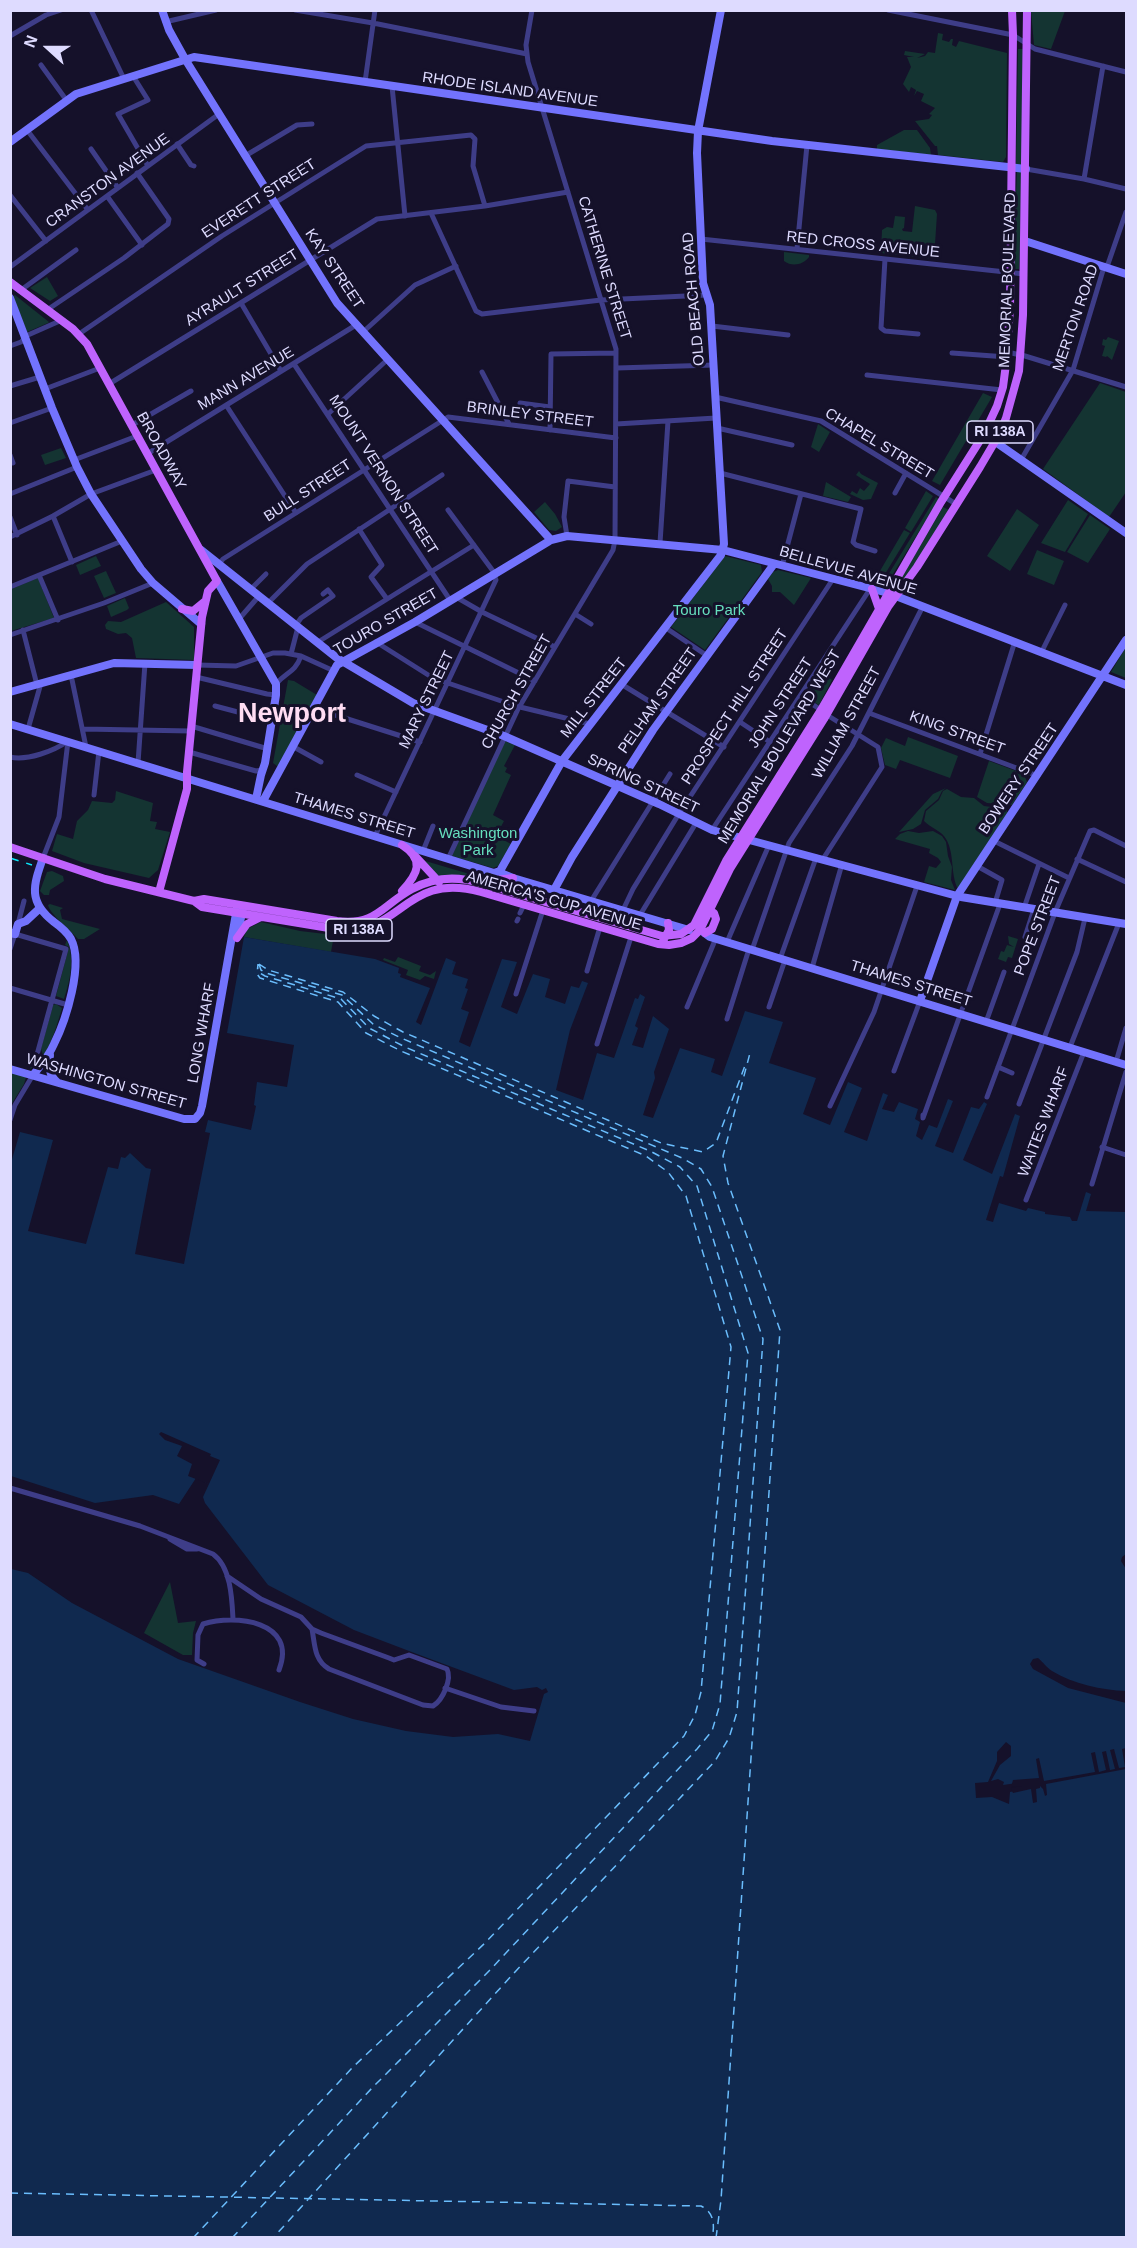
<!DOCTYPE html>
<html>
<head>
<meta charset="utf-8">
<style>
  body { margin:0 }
  #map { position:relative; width:1137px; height:2248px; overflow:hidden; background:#15112a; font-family:Arial,sans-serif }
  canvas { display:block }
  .frame { position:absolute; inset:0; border:12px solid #dedbff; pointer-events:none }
  .north { position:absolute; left:18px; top:18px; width:60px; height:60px; -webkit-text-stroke:4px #15112a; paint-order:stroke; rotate:291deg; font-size:16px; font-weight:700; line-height:24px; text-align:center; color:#dedbff }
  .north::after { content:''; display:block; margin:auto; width:21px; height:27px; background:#dedbff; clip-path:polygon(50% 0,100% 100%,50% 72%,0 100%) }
</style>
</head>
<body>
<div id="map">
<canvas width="1137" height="2248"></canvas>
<div class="frame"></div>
<div class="north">N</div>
</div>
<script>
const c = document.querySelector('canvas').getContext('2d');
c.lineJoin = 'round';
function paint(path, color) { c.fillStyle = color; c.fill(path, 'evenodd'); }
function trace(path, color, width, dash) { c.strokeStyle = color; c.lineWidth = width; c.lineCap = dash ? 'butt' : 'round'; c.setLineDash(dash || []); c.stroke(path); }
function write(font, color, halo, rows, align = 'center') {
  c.font = font + ' Arial,sans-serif'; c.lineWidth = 6; c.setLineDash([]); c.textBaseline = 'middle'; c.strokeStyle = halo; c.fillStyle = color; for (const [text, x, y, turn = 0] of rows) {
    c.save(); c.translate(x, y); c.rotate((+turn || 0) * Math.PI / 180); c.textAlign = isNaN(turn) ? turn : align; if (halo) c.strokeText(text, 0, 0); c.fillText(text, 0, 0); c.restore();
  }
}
const green = new Path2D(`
  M1031 11H1065L1051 49 1034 45Z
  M938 33 943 34 942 40 949 42 951 39H953L952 45 956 47 959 41 1007 53 1006 157 1003 162 938 155 937 146H935L915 121 929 119 932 115 929 114 935 108 921 101 924 94 917 91 914 96 916 90 911 87 909 92 903 84 911 67 907 57H914L904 55 905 51 925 54 917 58 925 56 928 52 935 53Z
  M1018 49H1023L1022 165 1016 164Z
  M904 130H917L930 148 931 155 877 149V145Z
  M1017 171H1022L1019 269H1013Z
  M915 206 935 210 937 214 934 259 881 253 882 230 887 227 893 228 895 216 905 217 904 228 902 229 903 231 912 232Z
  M784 252 809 255V257C803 265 792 267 784 261Z
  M47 277 58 296 50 301 30 288Z
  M15 295 49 322 48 323 27 332 13 296Z
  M1108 337 1119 341 1112 360 1107 356 1106 357 1102 356 1105 346 1102 345 1103 339 1106 340Z
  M1100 383 1126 392V492L1109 517 1043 469Z
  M983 393 992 397 940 485 932 481Z
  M818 424 830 432 819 452 811 447Z
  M61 448 66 458 45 465 41 455Z
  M859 471 861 474 878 483 871 499 863 500 850 494 852 491 857 494 860 488 864 491 870 484 856 475Z
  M826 482 851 497 848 502 823 496Z
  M926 491 933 496 911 532 905 528Z
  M936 497 939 499 888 582 885 580Z
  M1068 500 1088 514 1065 552 1041 543Z
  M545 502 555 514 562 527 556 531 549 530 534 512Z
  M943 507 949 510 902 584 899 582Z
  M1017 509 1039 525 1010 571 987 556Z
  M1090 515 1110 529 1088 563 1067 552Z
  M904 530 910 533 882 579 877 576Z
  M1037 550 1064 561 1054 585 1027 574Z
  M96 556 101 566 80 575 76 565Z
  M725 556 761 565 762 572 705 650 671 627Z
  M778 570 811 578 794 605 780 592H772V586L768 579 773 572Z
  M106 571 116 593 104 598 94 576Z
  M38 578 54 618 11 631V589Z
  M125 598 129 608 127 610 111 617 107 606Z
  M166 602 194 627V660L136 658 132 638 126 633 118 634 106 629 105 625 108 621 121 622Z
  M1126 647V678L1111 672Z
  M820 671 832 680 819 705 804 696Z
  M288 680 294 681 317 695 279 765 277 766 273 763Z
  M908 737 958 756 950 778 900 760 896 769 885 765 881 748 886 738 905 746Z
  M504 741 515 745 504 766 507 768 505 772 511 775 493 815 504 821 496 836 511 844 498 866 493 868 452 856Z
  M989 761 1024 774 1027 782 1012 805 987 803 977 797Z
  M946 788 942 791 938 799 925 810 921 824 913 829 899 832 933 794Z
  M947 789 961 797 974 798 984 806 1007 809V813L958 889C950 874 955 854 946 839 942 831 931 828 924 821L926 811 939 800 943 791Z
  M116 791 153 803 150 821 157 822 155 829 170 832 158 870 149 878 84 863 52 851 57 834 73 839 77 821 88 810 92 801 112 803 115 800Z
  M908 831 919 833 933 831 942 836 946 842 948 856 952 867 951 880 955 890 924 882 929 866 936 868 941 862 938 858 929 853 930 849 895 839 900 834Z
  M422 860 483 878 436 877Z
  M52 871 63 876 64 881 50 890 49 895H44L40 891 47 872Z
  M50 904 63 908 60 910 62 919 100 929 84 939H78C72 932 49 913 48 905Z
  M261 922 300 931 334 935 331 952 244 937 247 929Z
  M1008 936 1018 939 1012 958 1008 957 1006 962 998 959 1001 951 1004 952 1007 945 1014 947 1009 944Z
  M67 940C75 959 70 981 64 999L56 996 69 947 65 945Z
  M398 957 421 966 419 971 430 975 436 971 434 979 425 976 420 980 406 975 408 970 383 960 384 958 395 962Z
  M56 1004 62 1008C57 1025 47 1062 30 1069L32 1062 37 1063 39 1057 43 1055 41 1049 53 1005Z
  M11 1072 26 1077 24 1084 11 1105Z
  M170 1582 178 1623 196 1621 193 1633 192 1655H183L144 1633Z`);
const water = new Path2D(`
  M244 937 375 959 399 968 398 973 401 974 400 977 430 988 416 1022 421 1025 446 958 456 962 452 974 468 979 465 988 468 989 461 1009 469 1012 459 1042 470 1047 502 959 517 962 501 1007 517 1014 533 974 550 979 545 997 565 1004 571 986 579 988 582 981 588 983 570 1030 556 1090 583 1100 597 1053 614 1058 635 998 638 999 640 994 645 997 635 1026 638 1028 632 1045 643 1048 653 1016 669 1029 654 1072 655 1078 643 1115 653 1118 680 1048 715 1059 711 1072 722 1076 745 1011 783 1022 769 1063 816 1078 803 1114 830 1125 848 1082 862 1088 844 1132 867 1141 883 1093 888 1095 882 1109 894 1112 899 1102 918 1109 915 1119 920 1122 916 1136 922 1140 929 1125 937 1128 948 1099 953 1101 935 1146 953 1153 971 1107 979 1109 984 1102 987 1104 963 1160 992 1174 1015 1114 1020 1116 1003 1177 1000 1176 986 1220 993 1222 999 1203 1026 1211 1028 1208 1045 1212V1214L1070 1217 1072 1221H1077L1086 1192 1091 1194 1086 1211 1126 1212V1554L1122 1557 1121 1561 1126 1569V1691C1102 1690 1073 1684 1052 1671 1046 1667 1043 1662 1038 1658L1033 1659 1030 1664 1033 1669 1068 1688 1126 1703V2237H11V1569L28 1573 72 1603 178 1659 300 1702 353 1719 406 1731 453 1737 498 1734 530 1741 544 1694 548 1692 546 1688 542 1690 537 1687 514 1690 417 1654 354 1630 268 1585 205 1503 203 1497 209 1484 196 1478 179 1504 153 1495 95 1503 11 1476 10 1166 20 1132 53 1140 28 1231 86 1244 108 1167 118 1169 121 1157 125 1158 130 1153 146 1168 151 1169 135 1254 184 1264 210 1133 205 1132 208 1120 251 1130 256 1106 254 1105 257 1082 287 1087 294 1045 227 1033ZM1006 1742 1011 1746V1756L1000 1765 991 1781 998 1779 1004 1782 1003 1785 1024 1782 1025 1789 1010 1792 1009 1804 992 1797 976 1798 975 1783 988 1782 997 1761V1752Z`);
const pier = new Path2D(`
  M161 1432 211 1454 210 1456 220 1460 209 1484 188 1476 192 1464 177 1456 182 1446 165 1440 159 1434Z
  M1126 1748V1769L1046 1784 1047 1795 1045 1796 1043 1789 1040 1786V1788L1036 1789 1037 1802 1033 1803 1031 1789 1013 1793 1012 1791 1011 1788 1022 1786 1011 1787 1013 1780 1039 1778 1036 1759 1039 1758 1044 1781 1095 1772 1091 1753 1095 1752 1099 1772 1106 1770 1102 1752 1106 1751 1110 1770 1115 1769 1110 1750 1114 1749 1119 1768 1125 1767 1122 1749Z`);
const ferry = new Path2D(`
  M259 964 261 970 266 973 342 995 373 1024 401 1038 682 1158 701 1169 712 1187 763 1339 737 1712 729 1738 715 1761 514 1973 273 2238
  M259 964 268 970 343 992 374 1016 403 1032 661 1143 703 1152 716 1143 746 1063
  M10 2193 701 2206C714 2212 715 2225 712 2238
  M193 2238 353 2067 485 1943 684 1736 695 1715 701 1692 731 1347 686 1196 668 1172 646 1156 401 1051 366 1033 338 1002 260 978 257 974 258 964
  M232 2238 372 2088 490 1970 697 1749 712 1731 720 1704 748 1353 697 1186 680 1167 650 1151 405 1047 369 1028 341 999 265 976 260 973 258 968
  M716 2238 721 2200 780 1330 728 1183 723 1156 750 1053`);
const street = new Path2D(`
  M91 10 124 79
  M295 10 373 23 527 54
  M888 10 1013 35 1035 49 1126 72
  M165 22 216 10
  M10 36 46 15 61 10
  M41 65 67 101
  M133 76 148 100 118 114 148 166
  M365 82 375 10
  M392 86 405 216
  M27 130 88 210
  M177 144 191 165 194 166
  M91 149 118 188
  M245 156 297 125 312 124
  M1026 169 1084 179 1126 189
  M1084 179 1103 66
  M10 195 46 241
  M107 196 142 245
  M431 213 476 311 482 314 601 300 707 295
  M701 239 1024 274
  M797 249 807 145
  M885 259 881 328 885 331 918 334
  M10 267 219 114
  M21 290 76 250
  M241 303 281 371
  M47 310 124 258 168 224 169 219 137 173
  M712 326 788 335
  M363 332 415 285 456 266
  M79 334 222 236 366 146 471 135 475 139 473 166 485 206
  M10 346 21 342 28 335 62 320
  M1007 352 1025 356 1126 387
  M952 353 1007 357
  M294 364 450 600
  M617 368 714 365
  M482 372 509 424
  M867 375 1002 390
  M109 384 377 219 485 206 568 192
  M10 386 40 377
  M45 389 100 368
  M715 397 821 421 956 504
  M520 403 550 407
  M226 405 296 513
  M328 414 387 360
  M10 423 52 408
  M616 424 716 418
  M132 425 191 391
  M717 428 792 445
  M550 430 551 354 616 353
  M147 454 356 325
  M10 455 13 463
  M74 460 137 436
  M1021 460 1073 370 1104 267 1108 264 1126 212
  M720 473 861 509 853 542 856 545 875 551
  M895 493 906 473
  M10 494 77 467
  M53 516 72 562
  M10 517 17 535
  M359 529 382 565 371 577 387 599
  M567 536 564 517 568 481 615 487
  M10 537 53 516 91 494 156 470
  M660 543 668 421
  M219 564 223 559 448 417 616 438
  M782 566 801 494
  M39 575 58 620
  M10 587 122 541
  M251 589 266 574
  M456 597 482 612 555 647
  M268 603 307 564 442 475
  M575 614 591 624
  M239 619 259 596
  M415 622 535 681
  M296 625 301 618 333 596 328 590 323 594
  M666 628 706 655
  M23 630 37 685
  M10 635 104 603 153 583
  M318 642 474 545
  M376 642 433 678 516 706 590 724
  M1042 651 1065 605
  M291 654 298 627
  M197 665 236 666 273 653H285L301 656 334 671
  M71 675 86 747
  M196 677 267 694 276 695
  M276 684C286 672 295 673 301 656
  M621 684 724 747
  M800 696 821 710
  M215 706 272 721
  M313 708 420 742
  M869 713 1038 776
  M740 722 770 742
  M191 726 268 749
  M28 729 41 683
  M83 729 191 731
  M292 746 321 762
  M189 752 256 771 262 770
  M980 754 1015 641
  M10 757C27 761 54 751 68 741
  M138 763 145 663
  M357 775 396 792
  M94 795 99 751
  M712 830 870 589
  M375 836 496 580 493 571 448 510
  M994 841 1069 878
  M423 851 433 826
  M43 858 59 817 68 741
  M448 859 518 709 613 550 615 540 616 349 528 62 526 45 532 10
  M823 859 882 767 878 747 827 715
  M1077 859 1126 882
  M977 866 1002 880 995 903
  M591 901 670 774
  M1024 908 1039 864
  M623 910 633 889 680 812 833 579
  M520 913 524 905
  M640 915 696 823
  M517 921 518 919
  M18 924 24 901
  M1025 937 1034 909
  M727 942 769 845
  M10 949 15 934 66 949 35 1062
  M752 950 789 843 852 746 923 606
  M780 959 816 858
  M812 968 842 864
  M587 971 600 927
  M10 988 68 1005
  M516 994 543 910
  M687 1007 716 938
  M769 1007 785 960
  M727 1019 749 949
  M986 1022 1004 972
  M597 1044 631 937
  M1070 1047 1119 923
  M1116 1062 1126 1028
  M998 1067 1012 1073
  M894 1071 920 1001
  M987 1097 1056 910 1090 831 1094 830 1126 846
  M1019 1104 1077 952 1085 918
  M830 1106 874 1012 917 886
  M923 1115V1118L1000 904
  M10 1120 15 1105 33 1075
  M1102 1147 1126 1155
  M1092 1184 1126 1072
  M1026 1200 1084 1052
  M10 1488 140 1526 213 1554C231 1567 232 1599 233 1619
  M170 1539 187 1549H197
  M227 1576 261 1599 301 1617 312 1629 321 1633 389 1658 394 1660 409 1655 447 1669C452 1679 443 1700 433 1706L423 1705 329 1669C314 1660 315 1645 312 1629
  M204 1664 197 1660 198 1635 203 1624C235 1614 298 1621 279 1670
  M445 1688 501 1707 534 1711`);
const secondary = new Path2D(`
  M162 10 169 30 185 59 337 303 551 540
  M10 142 76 94 194 57 772 141 1026 169
  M1025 241 1126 274
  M10 298 52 408 77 467 91 494 141 569 153 583 201 624
  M984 434 1126 533
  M201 550 337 658 413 703 504 736 659 804 712 830 961 897 1126 924
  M217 581 276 684V695L265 763 261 775 256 799
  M10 692 114 663 197 665
  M10 724 494 873 500 871 503 874 513 878 689 930
  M263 801 337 665 415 622 551 540 567 536 723 550 888 593 1126 685
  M500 871 562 761 721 555 724 544 710 305 703 283 697 153 698 131 721 10
  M554 890 572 857 653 730 774 564
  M702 931 710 937 1126 1065
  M10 933 15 934 18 924 26 921 40 908
  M237 937 243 908
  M920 1001 957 896 1126 640
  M50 1055C49 1066 48 1074 57 1082
  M10 1069 184 1119H195L200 1113 202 1106 237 908
  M33 1075C41 1065 49 1056 54 1044 66 1020 84 964 71 939 67 932 61 927 54 922 28 902 33 886 43 858`);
const primary = new Path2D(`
  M10 282 73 329 87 344 217 581 208 591 202 617 187 772V789L159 892
  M872 589 879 609
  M182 609 193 611 204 602
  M402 845C425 860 418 874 402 891
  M10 847 105 879 194 901 202 907 341 930C402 934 406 871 481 892L658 944 669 945 681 943 692 938 700 930 730 869 824 719 888 607 917 567 980 467 1000 433 1006 418 1019 371 1023 315 1027 10
  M415 856 439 882
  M490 888 496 880 513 878
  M194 901 204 899 337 921C377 926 382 905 412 889 434 877 457 876 480 883L662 936 681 934 694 925 726 861 821 710 941 502 984 434 997 406 1003 387 1006 364 1010 309 1013 35 1012 10
  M705 933 712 929 716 919 714 913 706 909
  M237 938 247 924 261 917
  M663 941 669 930 668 923`);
const rail = new Path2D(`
  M10 858 32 865`);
const shields = [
  [1000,432,66],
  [359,930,66]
];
const shieldNames = [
  ["RI 138A",1000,432],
  ["RI 138A",359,930]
];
const streetNames = [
  ["RHODE ISLAND AVENUE",510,90,8],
  ["CRANSTON AVENUE",108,181,-36],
  ["EVERETT STREET",259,199,-33],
  ["RED CROSS AVENUE",863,245,6],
  ["CATHERINE STREET",604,268,73],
  ["KAY STREET",334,269,56],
  ["MEMORIAL BOULEVARD",1008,280,-88],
  ["AYRAULT STREET",242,288,-32],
  ["OLD BEACH ROAD",694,299,-95],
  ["MERTON ROAD",1076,318,-71],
  ["MANN AVENUE",246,379,-31],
  ["BRINLEY STREET",530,415,7],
  ["CHAPEL STREET",879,444,31],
  ["BROADWAY",161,451,61],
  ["MOUNT VERNON STREET",383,475,57],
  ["BULL STREET",308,491,-33],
  ["BELLEVUE AVENUE",848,571,16],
  ["TOURO STREET",386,622,-30],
  ["CHURCH STREET",517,692,-61],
  ["MILL STREET",594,698,-52],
  ["MARY STREET",427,700,-64],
  ["PELHAM STREET",658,701,-55],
  ["JOHN STREET",781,703,-57],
  ["PROSPECT HILL STREET",735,707,-57],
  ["WILLIAM STREET",847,723,-61],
  ["KING STREET",957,733,20],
  ["MEMORIAL BOULEVARD WEST",780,747,-59],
  ["BOWERY STREET",1019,779,-56],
  ["SPRING STREET",643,784,25],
  ["THAMES STREET",354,816,17],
  ["AMERICA'S CUP AVENUE",554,901,16],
  ["POPE STREET",1038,926,-69],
  ["THAMES STREET",911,984,17],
  ["LONG WHARF",202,1033,-80],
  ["WASHINGTON STREET",106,1082,16],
  ["WAITES WHARF",1044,1122,-69]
];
const parkNames = [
  ["Touro Park",709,611],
  ["Washington",478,834],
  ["Park",478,851]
];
const townNames = [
  ["Newport",292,715]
];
paint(green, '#143432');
paint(water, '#10294f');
paint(pier, '#15112a');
trace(ferry, '#6abdfd', 1.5, [8, 6]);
trace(street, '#3e3d88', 5);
trace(secondary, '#7373fd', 8);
trace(primary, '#bf63fd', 8);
trace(rail, '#09eafc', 1.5, [9, 8]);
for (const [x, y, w] of shields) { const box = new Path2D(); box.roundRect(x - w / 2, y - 11, w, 22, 4.5); c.fillStyle = '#15112a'; c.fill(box); trace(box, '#dedbff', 1.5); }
write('bold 14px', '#dedbff', null, shieldNames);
write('15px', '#dedbff', '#15112a', streetNames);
write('15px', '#66dfbe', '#15112a', parkNames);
write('bold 27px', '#ffddf3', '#15112a', townNames);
</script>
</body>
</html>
